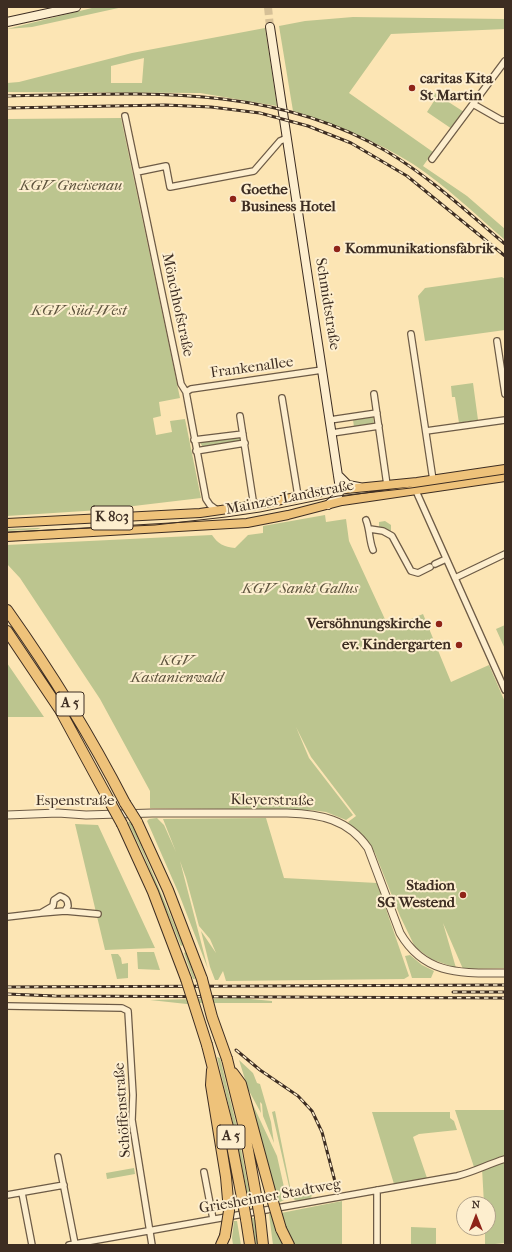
<!DOCTYPE html>
<html>
<head>
<meta charset="utf-8">
<style>
  body { margin:0 }
  #map { position:relative; width:512px; height:1252px; overflow:hidden; background:#fce5b4; font-family:"IM FELL French Canon",serif }
  canvas { display:block }
  .frame { position:absolute; inset:0; border:8px solid #3d2d22; pointer-events:none }
  .north { position:absolute; left:456px; top:1196px; width:40px; height:40px; box-sizing:border-box; background:#fdeece; border:1px solid #b0a189; border-radius:50%; rotate:0deg; font-size:11px; font-weight:700; line-height:16px; text-align:center; color:#3d2d22 }
  .north::after { content:''; display:block; margin:auto; width:14px; height:18px; background:#8f2418; clip-path:polygon(50% 0,100% 100%,50% 72%,0 100%) }
</style>
</head>
<body>
<div id="map">
<canvas width="512" height="1252"></canvas>
<div class="frame"></div>
<div class="north">N</div>
</div>
<script>
const c = document.querySelector('canvas').getContext('2d');
c.lineJoin = 'round';
function paint(path, color) { c.fillStyle = color; c.fill(path, 'evenodd'); }
function trace(path, color, width, dash) { c.strokeStyle = color; c.lineWidth = width; c.lineCap = dash ? 'butt' : 'round'; c.setLineDash(dash || []); c.stroke(path); }
function write(font, color, halo, rows, align = 'center') {
  c.font = font + ' "IM FELL French Canon",serif'; c.lineWidth = 4; c.setLineDash([]); c.textBaseline = 'middle'; c.strokeStyle = halo; c.fillStyle = color; for (const [text, x, y, turn = 0] of rows) {
    c.save(); c.translate(x, y); c.rotate((+turn || 0) * Math.PI / 180); c.textAlign = isNaN(turn) ? turn : align; if (halo) c.strokeText(text, 0, 0); c.fillText(text, 0, 0); c.restore();
  }
}
const green = new Path2D(`
  M96 7H123L32 27 7 29Z
  M353 17 505 19V29L391 34 349 93 433 152 423 166 467 196 505 229V240C475 214 446 186 413 164 375 140 335 125 293 111L279 26 305 21Z
  M265 28 277 106 200 93 7 92V83L19 82 132 53ZM144 58 142 83H111V66Z
  M433 92 464 112 452 129 427 112 434 101 429 97Z
  M121 118 180 398 159 402 161 416 153 418 156 435 172 432 170 421 185 419 201 498 100 510 7 516V119Z
  M502 277 505 279V330L425 341 418 296 425 288Z
  M473 383 478 420 459 423 455 397H452L451 386Z
  M373 417 374 424 354 427 353 420Z
  M240 437 241 441 203 448 200 442 202 440Z
  M325 515 326 522 346 519 349 541 389 628 423 614 451 682 489 665 505 702V968L463 969 443 923 456 968 431 959 415 947 400 916 375 853 348 822 356 816 311 757 296 727 309 758 353 815 346 820 326 812 311 810 150 808V791L100 699 20 578 7 564V545L212 535C218 544 224 547 235 548L248 535 263 533V526Z
  M385 521 391 525V531L379 527V522Z
  M38 528 41 529 7 531V529Z
  M505 625V649L496 629Z
  M7 663 44 717H7Z
  M157 818 164 825 176 852 163 819 266 818 284 878 377 883 409 976 404 979 226 981 223 971 218 980H215L210 967 201 931 216 953 210 939 199 926 186 878 180 861 208 969 179 894 147 821 149 819Z
  M128 822H131L183 945 181 946 144 856Z
  M75 824 98 825 155 948 105 950Z
  M137 952H154L160 970 138 969Z
  M186 952 195 979H193L184 953Z
  M111 954H118L121 958 122 964 128 963V978L117 979Z
  M410 955 422 965 434 971 431 978H412L405 956Z
  M240 998 272 1001V1003H199L196 1005 150 1000Z
  M217 1057 220 1058 236 1123 252 1206 250 1207 234 1127Z
  M239 1060 253 1073 257 1083 260 1084 271 1122 274 1143 263 1116 262 1104 260 1102 261 1113 248 1089Z
  M246 1090 277 1156 286 1196 284 1200 280 1202 278 1201Z
  M455 1110H505V1157L494 1161 491 1160 488 1163 474 1167Z
  M275 1111 292 1196 312 1193 311 1199C302 1201 295 1204 291 1195L272 1112Z
  M372 1112H450V1118L454 1121 457 1130 419 1134 413 1137 427 1178 394 1184Z
  M505 1160V1243L485 1245V1228H488V1204H484L482 1168Z
  M134 1168 135 1174 107 1179 106 1173Z
  M342 1201V1245H293L286 1234 281 1213Z
  M269 1214H273L285 1245H273Z
  M252 1218H254L258 1245H256Z
  M234 1221H237L241 1245H233L232 1238Z
  M411 1227 436 1228V1245H411Z`);
const secondaryTunnel = new Path2D(`
  M268 7 270 27`);
const minor = new Path2D(`
  M473 104 501 120H505
  M125 116 181 384 186 392 206 499 210 505 217 510
  M432 159 505 61
  M137 172 166 166 170 187 254 171 280 141 287 138
  M411 334 433 480
  M497 341 505 394
  M186 392 191 389 322 370
  M374 394 387 485
  M282 398 298 496
  M240 416 253 500 256 505
  M330 420 377 413
  M426 431 505 420
  M332 433 379 426
  M194 440 243 434
  M196 451 245 443
  M416 491 505 690
  M366 520C370 530 369 540 373 550
  M370 529 383 531 392 536 411 571 418 573 430 567
  M435 564 446 559
  M455 578 505 554
  M60 896C66 898 68 900 68 906L65 911 41 913 53 906 54 900Z
  M65 911 98 914
  M7 917 41 913
  M7 1006 122 1008 128 1011 133 1095 132 1120 152 1245
  M58 1157 75 1244
  M204 1172 213 1219
  M22 1193 32 1245
  M7 1195 64 1185
  M69 1245 457 1176C474 1172 488 1164 505 1159
  M377 1245V1190`);
const tertiary = new Path2D(`
  M7 815 58 813 86 815 152 813H287C320 814 348 819 368 848L400 933C425 976 462 973 505 973`);
const secondary = new Path2D(`
  M7 22 76 7
  M270 27 340 489 338 496 328 505
  M338 475 348 485 359 487`);
const primary = new Path2D(`
  M7 523 200 513 256 505 326 491 417 482 505 469
  M7 537 247 523 288 515 342 501 505 477`);
const motorway = new Path2D(`
  M7 610C51 672 90 735 125 803
  M7 631 60 710 111 804
  M137 822 168 890 202 979
  M122 824 153 892 186 979
  M207 1045 230 1135 244 1208
  M227 1059 244 1128 258 1206
  M212 1070 211 1085 226 1177 229 1211
  M233 1073 241 1084 273 1202
  M260 1217 263 1245
  M246 1219 250 1245
  M281 1229 289 1245
  M221 1245 225 1236`);
const tram = new Path2D(`
  M7 532 155 525 226 517 260 512 338 496 411 488 505 474`);
const rail = new Path2D(`
  M7 96C138 94 268 82 386 151 430 177 467 212 505 244
  M7 108 165 105 211 107 260 113 308 126 351 143 407 176 505 256
  M7 987 505 985
  M453 992H505
  M7 994 55 996 505 998
  M236 1050 260 1070 298 1096 312 1111 322 1132 338 1193`);
const motorwayBridge = new Path2D(`
  M125 803 137 822
  M111 804 122 824
  M186 979 207 1045
  M202 979 212 1017 227 1059
  M273 1202 281 1229
  M258 1206 260 1217
  M244 1208 246 1219
  M225 1236 229 1211`);
const markers = [
  [412,88,4,"#8f2418"],
  [233,199,4,"#8f2418"],
  [337,249,4,"#8f2418"],
  [439,624,4,"#8f2418"],
  [459,645,4,"#8f2418"],
  [463,895,4,"#8f2418"]
];
const shields = [
  [112,518,42],
  [70,704,28],
  [231,1137,28]
];
const shieldNames = [
  ["K 803",112,518],
  ["A 5",70,704],
  ["A 5",231,1137]
];
const poiNames = [
  ["caritas Kita",420,79],
  ["St Martin",420,96],
  ["Goethe",241,190],
  ["Business Hotel",241,207],
  ["Kommunikationsfabrik",345,249],
  ["Versöhnungskirche",431,624,"right"],
  ["ev. Kindergarten",451,645,"right"],
  ["Stadion",455,886,"right"],
  ["SG Westend",455,903,"right"]
];
const parkNames = [
  ["KGV Gneisenau",71,186],
  ["KGV Süd-West",79,311],
  ["KGV Sankt Gallus",300,589],
  ["KGV",177,661],
  ["Kastanienwald",177,678]
];
const streetNames = [
  ["Schmidtstraße",327,304,81],
  ["Mönchhofstraße",177,305,78],
  ["Frankenallee",252,368,-8],
  ["Mainzer Landstraße",290,498,-11],
  ["Espenstraße",75,801],
  ["Kleyerstraße",272,801,1],
  ["Schöffenstraße",123,1110,-94],
  ["Griesheimer Stadtweg",270,1197,-10]
];
paint(green, '#bcc58f');
trace(secondaryTunnel, '#d6c097', 8, [8, 4]);
trace(minor, '#6d5b46', 8);
trace(tertiary, '#6d5b46', 9);
trace(secondary, '#3d2d22', 10);
trace(primary, '#3d2d22', 10);
trace(motorway, '#3d2d22', 12);
trace(minor, '#fdeece', 5.5);
trace(tertiary, '#fdeece', 7);
trace(secondary, '#fdeece', 8);
trace(primary, '#eec27a', 8);
trace(motorway, '#eec27a', 10);
trace(tram, '#3d2d22', 1);
trace(rail, '#3d2d22', 3);
trace(rail, '#fdeece', 1.5, [4.5]);
trace(motorwayBridge, '#3d2d22', 12, []);
trace(motorwayBridge, '#eec27a', 10);
for (const [x, y, r, color] of markers) { const dot = new Path2D(); dot.arc(x, y, r, 0, 2 * Math.PI); c.fillStyle = color; c.fill(dot); trace(dot, '#fdeece', 1.5); }
for (const [x, y, w] of shields) { const box = new Path2D(); box.roundRect(x - w / 2, y - 12, w, 24, 3); c.fillStyle = '#fdeece'; c.fill(box); trace(box, '#3d2d22', 1); }
write('bold 14px', '#3d2d22', null, shieldNames);
write('bold 15px', '#3d2d22', '#fdeece', poiNames, 'left');
write('italic 15px', '#5d533d', '#fdeece', parkNames);
write('15px', '#3d2d22', '#fdeece', streetNames);
</script>
</body>
</html>
